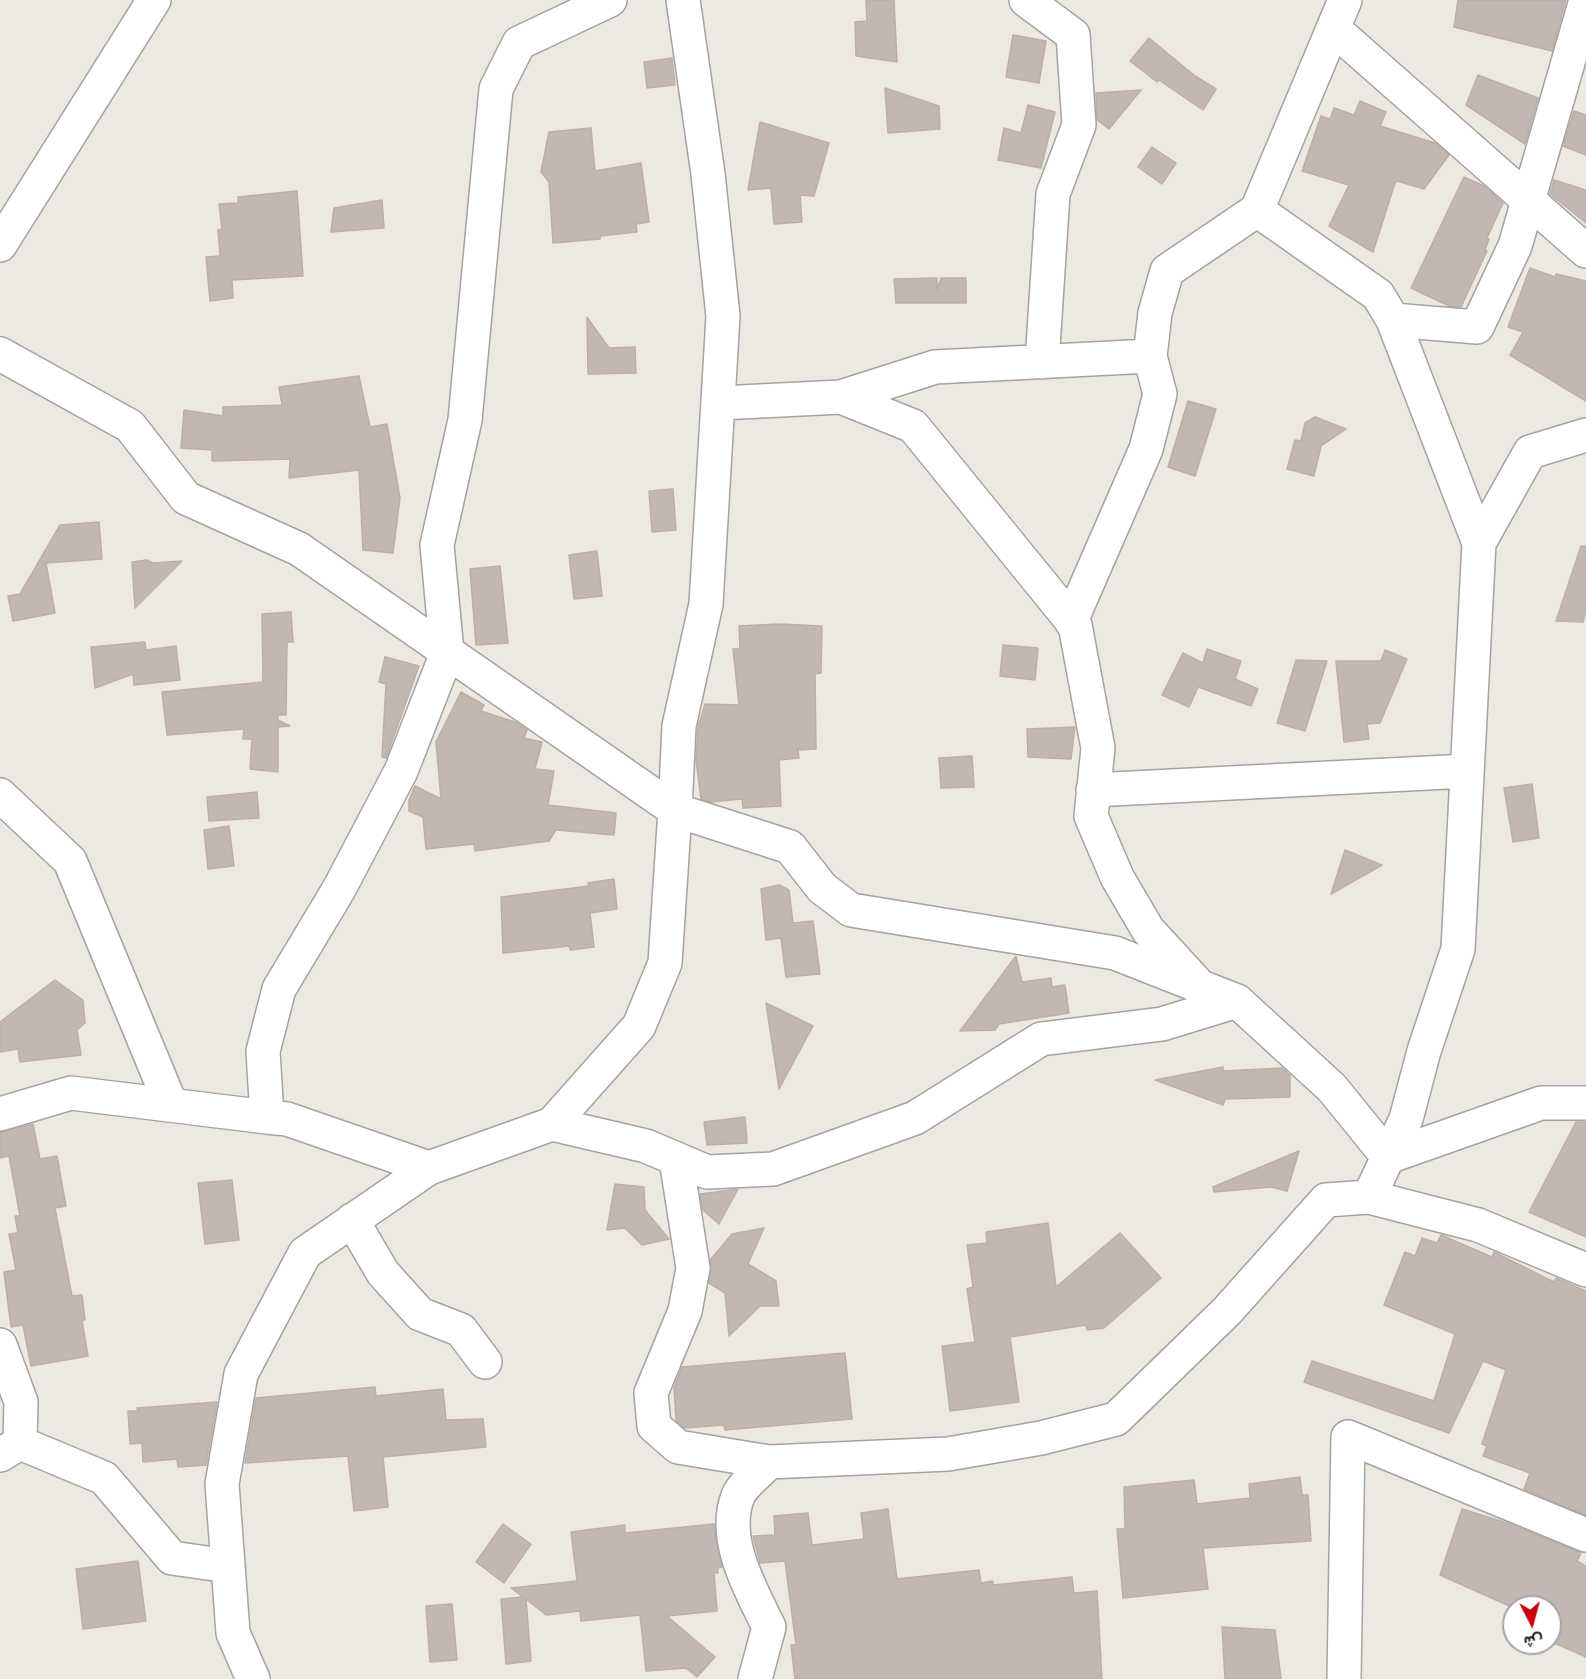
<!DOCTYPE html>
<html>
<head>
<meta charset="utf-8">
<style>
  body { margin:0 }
  #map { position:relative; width:1586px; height:1679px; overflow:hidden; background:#ede9e1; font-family:"Varela Round",Vazirmatn,sans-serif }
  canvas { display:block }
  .north { position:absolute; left:1502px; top:1595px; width:60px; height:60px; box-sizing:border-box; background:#fff; border:2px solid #a4a4a4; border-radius:50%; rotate:174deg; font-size:16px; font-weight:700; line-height:24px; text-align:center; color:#1c1c1c }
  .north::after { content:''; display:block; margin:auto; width:21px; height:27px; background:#c6010a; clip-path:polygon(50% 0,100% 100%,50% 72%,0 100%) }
</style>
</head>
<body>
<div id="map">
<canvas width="1586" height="1679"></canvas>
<div class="north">ش</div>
</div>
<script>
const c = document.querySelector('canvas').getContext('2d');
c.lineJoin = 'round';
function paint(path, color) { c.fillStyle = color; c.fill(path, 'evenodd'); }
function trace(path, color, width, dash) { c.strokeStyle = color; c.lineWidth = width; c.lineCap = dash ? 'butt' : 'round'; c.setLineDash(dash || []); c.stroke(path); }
const building = new Path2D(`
  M866 0H894L897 62 856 56 855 22 867 21Z
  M1458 0H1566L1552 51 1454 27Z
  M1013 35 1046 41 1039 83 1006 77Z
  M1149 38 1195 76 1216 89 1203 110 1159 80 1157 82 1130 61Z
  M672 58 675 85 647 88 644 62Z
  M1478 75 1538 98 1525 144 1466 105Z
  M885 88 939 106 940 129 888 133Z
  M1141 90 1109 129 1097 120 1096 93Z
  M1360 101 1386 112 1380 126 1435 143 1449 155 1424 189 1397 181 1395 183 1373 252 1329 226 1349 185 1302 171 1321 116 1330 119 1334 108 1354 115Z
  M1028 105 1055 112 1041 168 998 160 1004 128 1021 133Z
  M1574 111 1586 115V155L1563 146Z
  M760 122 829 143 814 196 800 195 802 222 774 224 771 188 748 190Z
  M591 128 595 171 641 163 649 222 636 224 637 232 600 236V239L553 243 549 182 541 172 549 132Z
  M1152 147 1176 163 1162 184 1138 167Z
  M1464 177 1484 186 1503 203 1487 238 1489 239 1485 250 1487 251 1461 307 1449 306 1411 288Z
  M1554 180 1586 190V223L1550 194Z
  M297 191 303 276 232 280 233 298 210 301 206 257 220 256 218 230 222 229 219 204 238 203V197Z
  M382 200 384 228 331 232 334 208Z
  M1530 268 1555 277 1556 274 1586 281V401L1510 355 1523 332 1508 327Z
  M937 278V290L941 278H966V303H896L894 279Z
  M587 317 609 348 635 347 636 373 588 374Z
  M359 376 370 427 387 424 400 498 393 553 363 550 359 470 289 478 290 459 212 461V450L181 448 184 410 223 416V407L282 405 279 387Z
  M1188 401 1216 409 1195 476 1168 467Z
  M1315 417 1346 429 1321 446 1314 476 1287 469 1295 440 1301 441 1305 423Z
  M673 489 676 530 652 532 649 491Z
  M99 522 102 559 46 563 55 613 13 621 8 596 20 594 60 525Z
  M1581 546H1586V610L1583 622 1556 621Z
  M597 551 602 596 574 599 569 555Z
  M147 560 153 563 182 561 135 608 132 562Z
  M500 566 508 643 476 645 470 569Z
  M291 612 293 642H287L286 715H278V720L290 726 278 727V772L250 769 252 739H243L244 729 167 735 162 692 263 682 262 614Z
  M779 624 822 626 821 673 815 674 816 749 798 750 799 758 779 760 781 806 743 808 742 799 711 802 701 799 696 760 698 728 705 704 739 705 733 649H740L739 626Z
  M145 642 146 650 176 646 180 680 134 685 133 674 95 688 91 647Z
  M1003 645 1038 648 1035 680 1000 676Z
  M1207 649 1241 661 1235 679 1258 689 1251 706 1198 687 1189 707 1162 695 1183 653 1203 663Z
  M1385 650 1407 659 1380 723 1367 724 1369 739 1344 742 1336 661H1381Z
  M385 657 419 666 386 758 382 757 386 684 379 682Z
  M1296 660 1327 661 1305 731 1277 723Z
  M461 692 484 705 481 711 515 722 527 730 524 738 542 742 535 769 554 771 548 805 616 813 614 835 556 830 549 841 475 851 474 844 426 849 423 817 409 811V800L415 786 441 799 436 742Z
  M1075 727 1071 759 1028 757 1027 729Z
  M972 756 974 787 941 788 939 758Z
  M1532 784 1539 838 1513 842 1504 788Z
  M257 792 259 818 209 821 207 797Z
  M229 826 234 866 208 869 204 830Z
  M1345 850 1382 865 1331 894Z
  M614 879 617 909 590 913 594 947 570 950 569 946 503 953 501 897 589 886 588 883Z
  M779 885 789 890 793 923 813 921 820 974 786 977 781 938 766 940 761 889Z
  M1016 956 1022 982 1051 978 1052 987 1065 985 1069 1013 999 1024 995 1030 960 1031Z
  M55 980 83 1000 85 1023 77 1030 81 1055 20 1062 18 1049 0 1052V1022Z
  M766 1003 813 1026 779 1089Z
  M1223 1067V1071L1282 1068 1290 1075V1097L1225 1099 1223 1105 1155 1080Z
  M745 1117 747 1143 707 1145 704 1122Z
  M1576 1122H1586V1237L1529 1212Z
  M33 1124 40 1159 57 1156 66 1206 55 1208 72 1296 82 1295 85 1320H82L88 1356 31 1366 23 1325 11 1327 4 1272 16 1270 9 1234 18 1233 15 1216H20L9 1156 0 1158V1132Z
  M1299 1151 1287 1191 1271 1187 1214 1192 1213 1187Z
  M232 1180 239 1240 205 1244 198 1183Z
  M615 1184 644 1187 645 1210 669 1239 642 1245 625 1228 607 1230Z
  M738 1189 719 1224 703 1210 700 1194Z
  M1048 1223 1056 1287 1120 1233 1161 1278 1104 1328 1087 1330 1086 1325 1010 1337 1019 1402 950 1411 942 1346 975 1342 967 1289 973 1287 967 1245 987 1243 986 1232Z
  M764 1228 748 1264 776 1281 779 1306H760L729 1336 725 1293 709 1283 711 1259 732 1234Z
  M1441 1235 1492 1257 1494 1252 1554 1282 1556 1278 1586 1291V1515L1524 1489 1530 1473 1483 1456 1487 1446 1482 1444 1506 1370 1483 1361 1449 1433 1304 1382 1312 1361 1434 1401 1455 1334 1384 1305 1405 1252 1415 1256 1422 1238 1437 1243Z
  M845 1353 852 1419 725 1430 724 1425 684 1428 676 1420 674 1388 682 1367Z
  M375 1387 376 1396 443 1389 446 1420 483 1419 486 1447 383 1457 388 1507 354 1511 348 1456 245 1463 256 1398Z
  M217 1402 206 1465 178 1467 177 1459 143 1462 142 1443 130 1444 128 1411H138L137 1408Z
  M1300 1477 1302 1495H1308L1311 1541 1203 1548 1208 1589 1123 1598 1117 1529H1125L1124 1487 1194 1480 1197 1504 1250 1498 1249 1484Z
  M888 1509 897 1579 979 1570 981 1583 993 1581V1585L1072 1577 1074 1593 1097 1591 1102 1679H795L791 1645H796L785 1561 760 1563 753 1536 775 1535 774 1516 808 1513 812 1545 864 1539 861 1513Z
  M1462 1509 1507 1523 1581 1553 1577 1561 1586 1566V1657L1550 1641V1607L1514 1608 1440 1575Z
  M503 1524 531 1544 504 1583 476 1562Z
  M714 1524 722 1567 718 1568V1573H714L717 1611 667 1616 715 1657 697 1677 686 1668 646 1671 640 1615 581 1621 580 1611 546 1615 526 1599 531 1661 506 1664 501 1599 523 1597 511 1588 577 1581 571 1532 625 1525V1533Z
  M138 1561 146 1621 83 1629 76 1569Z
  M452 1604 457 1660 430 1662 426 1606Z
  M1222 1627 1275 1630 1281 1679H1225Z`);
const minor = new Path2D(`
  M1026 0 1073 35 1079 125 1053 194 1042 362
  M1345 0 1257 210 1378 295 1393 320 1479 543
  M1335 30 1586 251
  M0 245 154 0
  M1393 320 1477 327 1515 246 1586 0
  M0 354 130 426 186 498 299 549 675 810
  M841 397 935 367 1150 356 1155 313 1167 271 1257 210
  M720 403 841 397 913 426 1075 625 1098 748 1091 816 1117 877 1148 930 1195 981
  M1071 621 1146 449 1160 394 1150 356
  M1093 790 1467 771
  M0 795 70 861 171 1105
  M675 810 679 726 706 604 723 316 708 174 683 0
  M0 1114 71 1093 267 1117 287 1119 429 1168
  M267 1117 263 1051 279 989 339 889 401 771 447 653 437 545 465 420 496 89 519 43 610 0
  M552 1124 646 1146 707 1172 773 1169 915 1118 1041 1039 1162 1024 1237 1001
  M676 1159 693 1268 685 1311 651 1393 654 1426 678 1447 769 1462
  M1369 1197 1478 1225 1586 1270
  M352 1220 383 1273 420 1314 461 1330 485 1362
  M0 1345 21 1402 20 1443 0 1455
  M20 1443 104 1478 172 1558 228 1566
  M253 1679 233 1633 222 1484 241 1374 305 1253 429 1168 552 1124 639 1026 665 963 675 810 790 847 822 888 851 910 1115 953 1237 1001 1332 1088 1388 1157 1406 1119 1424 1051 1458 949 1479 543 1530 452 1586 435
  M755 1679 769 1627C751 1590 721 1539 738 1496 743 1484 760 1472 769 1462L948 1454 1041 1438 1116 1419 1227 1311 1326 1200 1369 1197 1388 1157 1541 1103H1586
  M1344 1679 1348 1437 1586 1535`);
paint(building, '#c2b8b1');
trace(building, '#bfaea4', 1.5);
trace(minor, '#a3a3a3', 36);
trace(minor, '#fff', 33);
</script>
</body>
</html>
